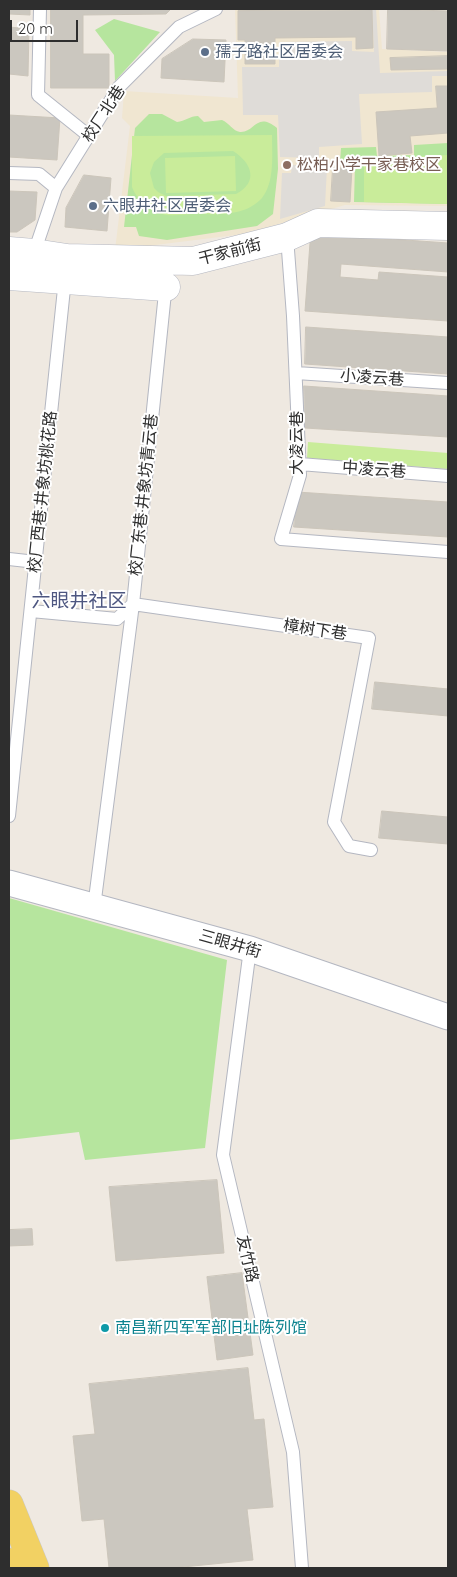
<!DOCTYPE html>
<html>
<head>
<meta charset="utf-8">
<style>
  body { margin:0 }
  #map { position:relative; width:457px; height:1577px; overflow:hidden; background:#efe9e1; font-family:Quicksand,sans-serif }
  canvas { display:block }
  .frame { position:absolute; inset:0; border:10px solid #2e2e2e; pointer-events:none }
  .scale { position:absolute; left:10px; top:20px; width:68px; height:22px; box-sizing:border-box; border:2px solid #2e2e2e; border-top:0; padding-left:6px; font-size:15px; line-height:18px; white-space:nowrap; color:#2e2e2e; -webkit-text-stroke:4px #fff; paint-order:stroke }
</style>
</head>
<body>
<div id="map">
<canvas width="457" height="1577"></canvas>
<div class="frame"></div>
<div class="scale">20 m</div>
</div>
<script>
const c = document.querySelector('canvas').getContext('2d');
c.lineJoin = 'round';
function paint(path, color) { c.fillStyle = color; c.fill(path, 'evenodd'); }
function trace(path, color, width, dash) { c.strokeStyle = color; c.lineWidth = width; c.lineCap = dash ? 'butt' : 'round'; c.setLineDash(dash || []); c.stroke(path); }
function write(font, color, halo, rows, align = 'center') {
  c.font = font + ' Quicksand,"Noto Sans SC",sans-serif'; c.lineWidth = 4; c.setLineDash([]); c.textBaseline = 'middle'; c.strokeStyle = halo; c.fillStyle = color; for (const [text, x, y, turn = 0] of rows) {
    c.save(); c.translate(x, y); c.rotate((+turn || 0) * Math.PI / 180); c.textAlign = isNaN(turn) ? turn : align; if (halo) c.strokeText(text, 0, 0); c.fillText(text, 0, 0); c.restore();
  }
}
const education = new Path2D(`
  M235 9H379L382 49 448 52V206L345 205 244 234 115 250 130 126 122 118 124 91 238 98Z`);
const green = new Path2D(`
  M114 19 160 32 115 81 114 55 95 30Z
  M149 114H162L177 122C185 121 190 116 198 116L204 122 222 120C229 123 233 131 240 132 255 133 256 111 277 128L278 169 273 214 257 226 167 240 139 236 136 227H124L135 128Z
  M448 143V204L354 202 355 164 340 163 341 148 376 147 377 156 414 155V145Z
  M9 898 227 960 205 1148 85 1160 79 1132 9 1140Z`);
const pitch = new Path2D(`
  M272 135C272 154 275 182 262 198 245 217 217 214 194 214 185 214 175 216 167 215 152 213 137 201 132 187V136ZM233 151C252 163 259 182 236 194L166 196 158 192 154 188 150 173 154 162 164 153Z
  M448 155V204L364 202V159Z
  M235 156 236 191 166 193 165 158Z
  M308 442 448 453V469L307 458Z`);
const plaza = new Path2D(`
  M372 9H376L380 73 448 71V76H432V92L359 94 362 144 319 147V158L280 157 278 115H243L242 67H279V42L352 41V51L374 52Z
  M292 165 327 167 325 206 280 219 282 173H291Z`);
const building = new Path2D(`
  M9 9H30V15L9 14Z
  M51 9H171L166 14 83 15V54H109V88H51Z
  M388 9 448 11V51L387 49Z
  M372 10 373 48 356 49V37L275 38V64H245V40H238V11Z
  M9 27 29 29 28 76 9 74Z
  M193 39 226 40 224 82 161 78 162 59Z
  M448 56V69L391 70 390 58Z
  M436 86H448V133L410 136 412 153 379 156 376 112 437 108Z
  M9 115 60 118 57 160 9 157Z
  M333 168H352L350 202 331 201Z
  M84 175 111 178 107 231 65 227 66 208Z
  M9 191 37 192 35 220 17 232H9Z
  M320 234 448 243V272L341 264 340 277 378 280 379 272 448 277V321L305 311 310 243 312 238Z
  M306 327 448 337V374L305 364Z
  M304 386 448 396V437L305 428Z
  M297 492 448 502V537L294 527Z
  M375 682 448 689V716L372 709Z
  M382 811 448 817V844L379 838Z
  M217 1180 224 1253 116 1261 109 1187Z
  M32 1229 33 1245 9 1246V1230Z
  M242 1273 253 1355 217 1360 207 1277Z
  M248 1368 254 1420 264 1419 273 1507 247 1509 253 1560 173 1568H109L104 1519 82 1521 73 1436 95 1434 89 1384Z`);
const service = new Path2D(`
  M40 9 38 95 89 136
  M9 173 39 174 56 188
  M287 237 293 316 300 475 281 539 448 552
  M34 253 56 188 119 87 179 27 216 9
  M296 373 448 383
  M300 464 448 476
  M9 559 36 562
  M31 611 117 619 133 604 369 638 334 822 349 846 371 850
  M9 816 65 279
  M94 907 133 604 166 283
  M250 949 223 1155 293 1452 302 1568`);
const minor = new Path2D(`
  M9 883 250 949 448 1017`);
const tertiary = new Path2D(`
  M9 251 34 253 67 258 193 261 287 237 318 223 448 226
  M9 276 166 287`);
const primary = new Path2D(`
  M9 1504 35 1568
  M9 1562 11 1568`);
const markers = [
  [205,52,5,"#5c6f8a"],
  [287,165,5,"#8d6e63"],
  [93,206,5,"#5c6f8a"],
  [105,1328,5,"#0f9aa8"]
];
const serviceNames = [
  ["孺子路社区居委会",215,52],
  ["六眼井社区居委会",103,206]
];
const streetNames = [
  ["校厂北巷",104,114,-57],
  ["干家前街",230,252,-14],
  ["小凌云巷",372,378,4],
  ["大凌云巷",297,443,-90],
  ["中凌云巷",374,470,4],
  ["校厂西巷·井象坊桃花路",43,492,-84],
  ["校厂东巷·井象坊青云巷",144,495,-84],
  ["樟树下巷",315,630,8],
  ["三眼井街",230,944,16],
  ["友竹路",247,1259,77]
];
const educationNames = [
  ["松柏小学干家巷校区",297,165]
];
const cultureNames = [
  ["南昌新四军军部旧址陈列馆",115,1328]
];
const quarterNames = [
  ["六眼井社区",79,601]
];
paint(education, '#f0e6d1');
paint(green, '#b6e59e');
paint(pitch, '#c9ec9a');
paint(plaza, '#dfdcd8');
paint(building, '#cbc7bf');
trace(building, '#cbc5ba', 1);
trace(service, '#b4b7c1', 14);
trace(minor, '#b4b7c1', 27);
trace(tertiary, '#b4b7c1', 29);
trace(primary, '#c9c9c9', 29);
trace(service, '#fff', 12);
trace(minor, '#fff', 25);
trace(tertiary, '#fff', 28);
trace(primary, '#f2d163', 28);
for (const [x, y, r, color] of markers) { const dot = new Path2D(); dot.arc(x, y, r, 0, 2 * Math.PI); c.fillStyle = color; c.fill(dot); trace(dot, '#fff', 2); }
write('16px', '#4e5e75', '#fff', serviceNames, 'left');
write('16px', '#2e2e2e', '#fff', streetNames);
write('16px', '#785e54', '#fff', educationNames, 'left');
write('16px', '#0d838f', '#fff', cultureNames, 'left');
write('19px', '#4d5680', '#fff', quarterNames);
</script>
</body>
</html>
